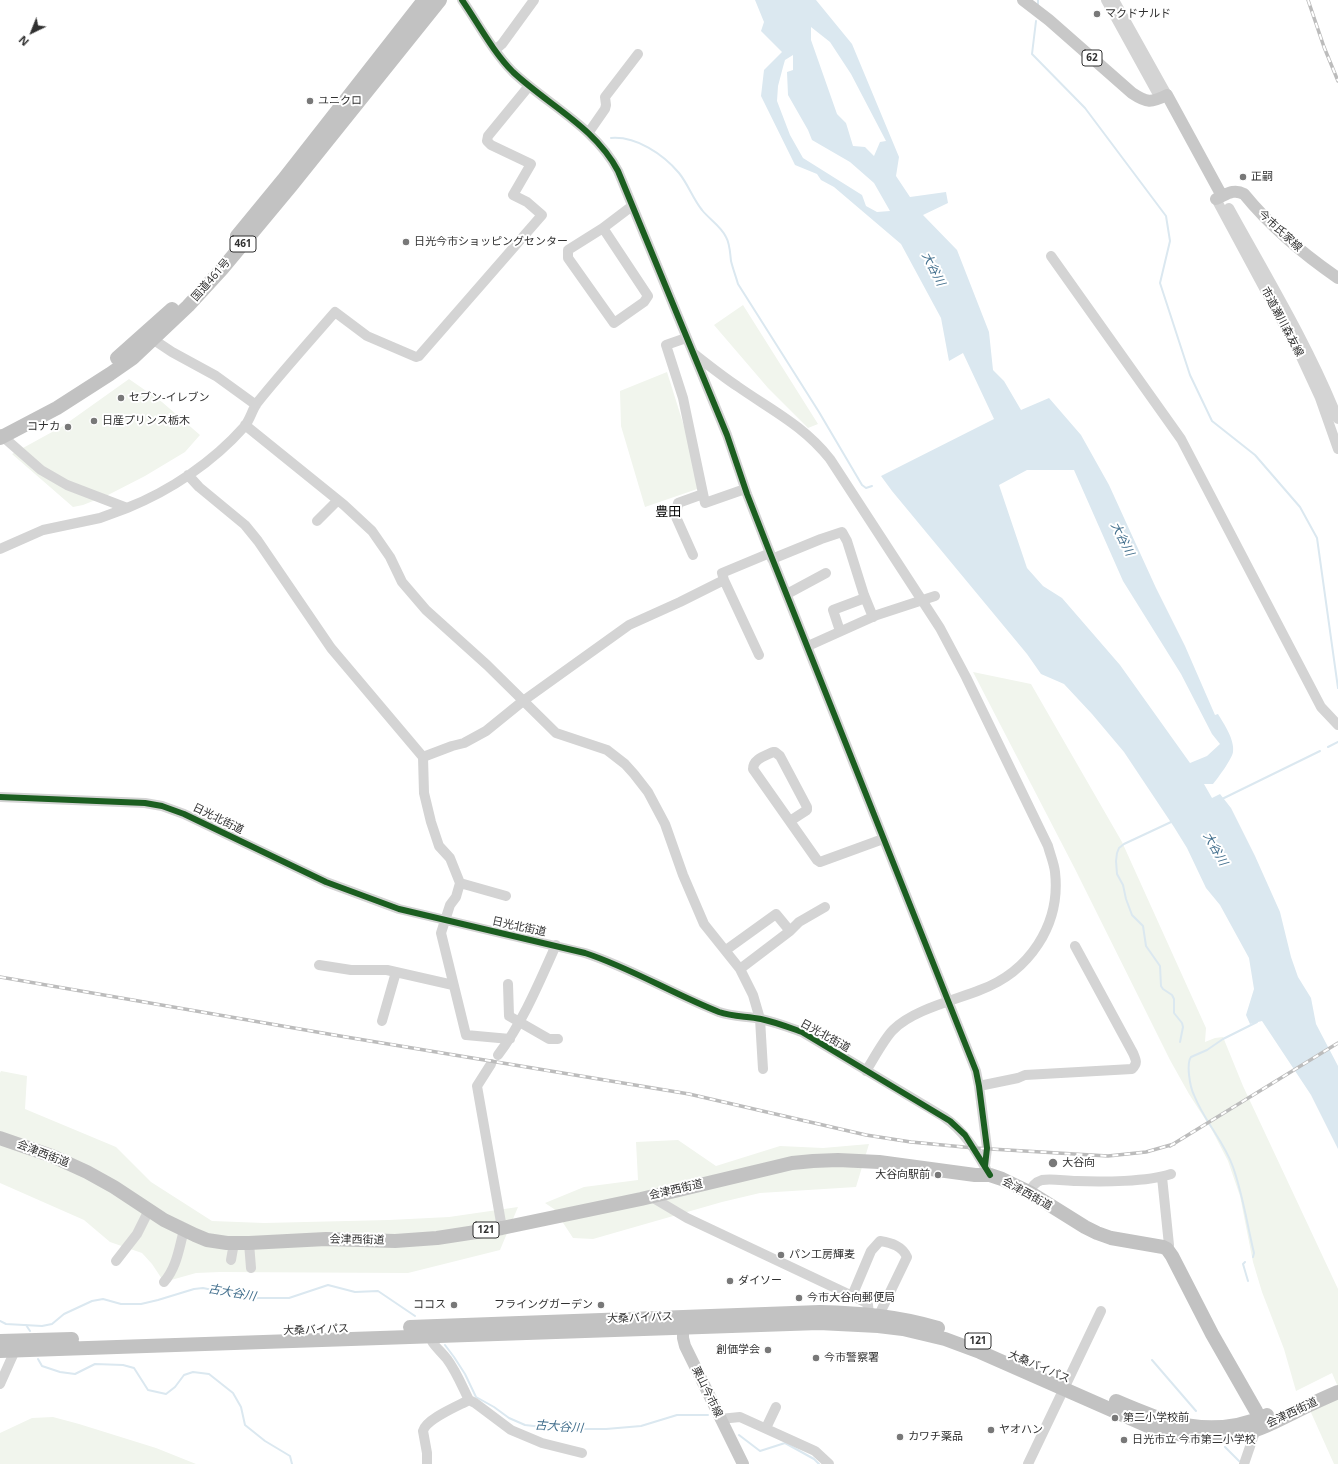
<!DOCTYPE html>
<html>
<head>
<meta charset="utf-8">
<style>
  body { margin:0 }
  #map { position:relative; width:1338px; height:1464px; overflow:hidden; background:#fff; font-family:"Open Sans",sans-serif }
  canvas { display:block }
  .north { position:absolute; left:12px; top:12px; width:40px; height:40px; -webkit-text-stroke:3px #fff; paint-order:stroke; rotate:223deg; font-size:11px; font-weight:700; line-height:16px; text-align:center; color:#303030 }
  .north::after { content:''; display:block; margin:auto; width:14px; height:18px; background:#303030; clip-path:polygon(50% 0,100% 100%,50% 72%,0 100%) }
</style>
</head>
<body>
<div id="map">
<canvas width="1338" height="1464"></canvas>
<div class="north">N</div>
</div>
<script>
const c = document.querySelector('canvas').getContext('2d');
c.lineJoin = 'round';
function paint(path, color) { c.fillStyle = color; c.fill(path, 'evenodd'); }
function trace(path, color, width, dash) { c.strokeStyle = color; c.lineWidth = width; c.lineCap = dash ? 'butt' : 'round'; c.setLineDash(dash || []); c.stroke(path); }
function write(font, color, halo, rows, align = 'center') {
  c.font = font + ' "Open Sans","Noto Sans JP",sans-serif'; c.lineWidth = 4; c.setLineDash([]); c.textBaseline = 'middle'; c.strokeStyle = halo; c.fillStyle = color; for (const [text, x, y, turn = 0] of rows) {
    c.save(); c.translate(x, y); c.rotate((+turn || 0) * Math.PI / 180); c.textAlign = isNaN(turn) ? turn : align; if (halo) c.strokeText(text, 0, 0); c.fillText(text, 0, 0); c.restore();
  }
}
const green = new Path2D(`
  M743 305 818 424 808 428 768 388 714 325Z
  M667 372 703 487 645 507 621 426 620 391Z
  M129 379 162 402 200 435 185 452 145 476 108 495 83 505 73 507 12 454 63 426Z
  M973 672 1031 684 1122 842 1206 1028 1205 1042 1215 1038 1223 1037 1243 1086 1338 1289V1387L1332 1373 1296 1391 1284 1349 1262 1292 1253 1262 1240 1196 1228 1161 1212 1130 1189 1094 1170 1060 1075 869Z
  M1 1071 27 1076 25 1109 116 1147 151 1182 212 1221 264 1223 389 1220 449 1217 518 1207 500 1250 408 1273 220 1272 196 1273 164 1282 152 1264 142 1253 110 1242 84 1220 0 1183V1073Z
  M678 1140 716 1166 780 1146 823 1148 869 1144 856 1187 760 1193 722 1202 593 1239 573 1238 554 1209 545 1203 584 1187 638 1180 636 1142Z
  M1338 1395V1464H1334L1309 1408Z
  M53 1417 79 1424 156 1448 196 1464H0V1433L32 1418Z`);
const water = new Path2D(`
  M755 0H816L852 44 899 157 896 176 910 197 946 192 948 203 923 215 957 250 989 332 993 370 1004 381 1021 410 1049 398 1081 435 1109 485 1156 588 1185 646 1215 715 1218 714C1224 724 1235 740 1233 752 1232 759 1218 778 1213 784H1204L1212 798 1220 794 1231 808 1255 856 1280 912 1291 957 1298 977 1311 998 1316 1024 1338 1066V1149L1311 1095 1262 1021 1250 1024 1246 1015 1254 989 1249 958 1220 905 1206 888 1187 848 1174 827 1124 752 1092 714 1064 684 1041 674 1027 654 892 491 881 476 994 419 963 353 949 361 941 318 901 244 834 187 821 180 817 174 795 165 761 96 764 70 782 52 761 31 764 22ZM811 27 830 42 851 74 886 141 880 142 874 156 865 147 853 146 846 123 837 114 811 40ZM793 55V70L787 72 788 95 808 130 812 140 850 162 874 183 890 211 877 212 866 206 862 195 803 158 790 135 777 101 778 86 783 67 785 60ZM1027 470H1074L1123 581 1181 674 1212 734 1220 744 1207 756 1190 763 1120 665 1062 598 1043 586 1027 568 999 485Z`);
const stream = new Path2D(`
  M1038 5V0
  M1036 21 1032 54 1085 108 1166 216 1170 241 1160 283 1190 375 1212 421 1255 455 1300 507 1317 538 1338 688
  M611 138C636 136 663 154 679 173 688 184 693 199 702 210 709 219 721 226 726 237 730 244 730 253 731 261 733 269 736 277 738 284L819 412 862 485 866 488 872 486
  M1328 747 1338 742
  M1222 799 1320 751
  M1171 822 1124 844 1119 848 1117 853 1116 861 1117 874 1123 885 1126 899 1132 915 1143 926 1146 946 1160 966 1161 986 1163 989 1172 995 1174 999V1013L1182 1023 1183 1027 1180 1042
  M1253 1257 1254 1253C1247 1224 1243 1195 1233 1167 1224 1141 1204 1121 1194 1095 1190 1087 1186 1064 1191 1057L1207 1050 1223 1039 1257 1022
  M1245 1262 1243 1264 1248 1281
  M0 1321 6 1324 42 1326 52 1324 64 1314 92 1301 103 1299 121 1304H141L158 1300 194 1289 203 1288 251 1298H289L328 1285 355 1292 378 1291 415 1316
  M26 1325 30 1331
  M445 1345 454 1357 465 1374 476 1397 494 1407 509 1418 525 1425 560 1429H606L641 1426 677 1415H708
  M38 1359 42 1366 60 1372 75 1374 95 1364 123 1365 134 1368 148 1390 166 1394 175 1387 184 1375 193 1372 209 1374 233 1393 241 1407 245 1425 265 1441 290 1456 292 1464
  M1152 1360 1196 1411
  M739 1435 760 1451 785 1443 814 1459 819 1464
  M1225 1447 1239 1461`);
const minor = new Path2D(`
  M462 0C478 23 493 52 513 72 548 105 595 127 618 171L727 435 747 494 770 553 976 1071 979 1086 987 1148 985 1166
  M1106 0 1160 98
  M1114 0 1167 95
  M495 50 502 44 534 0
  M589 132 605 109 606 105 605 97 638 54
  M1216 199 1301 357 1320 398 1338 449
  M1229 208C1267 277 1309 346 1338 419
  M603 228 648 296 644 302 614 323 568 258V250L603 228 632 206
  M1051 256 1181 439 1321 707 1338 725
  M148 336 172 352 216 376 256 405
  M686 338 666 345 683 398 705 503 745 489
  M693 353C707 364 722 376 737 386 771 410 803 425 830 459L940 628 966 677 1048 846C1050 854 1054 863 1055 872 1061 925 1029 972 980 990 955 1000 912 1010 893 1030 884 1039 873 1060 866 1071
  M245 425 344 505 372 531 390 557 402 582 426 610 487 665 556 733 607 750 625 764 634 774 648 792 665 824 683 875 704 924 740 969 753 995 760 1019 763 1069
  M0 434 41 470 67 485 127 508C170 491 213 462 244 427 250 420 252 410 257 403 282 372 309 342 335 312L367 336 416 357 419 356 542 215 527 202 513 195 531 164 491 145 487 141 488 136 529 86
  M188 475 199 487 245 525 258 541 331 648 423 757 424 793 431 822 439 846 450 858 460 883 456 897 450 905 441 933 466 1035 510 1039
  M317 521 338 500
  M0 549 43 530 100 518 127 508
  M693 555 676 517 678 503 703 494
  M772 559 821 539 842 532 847 541 864 595 873 617
  M724 580 759 655
  M787 594 826 573
  M840 631 833 610 865 598
  M808 646 877 615 935 596
  M423 757 452 746 464 743 486 731 523 701 629 625 680 602 724 580 722 573 770 553
  M0 797 145 803 162 806 184 814 326 882 399 909 585 953C631 968 673 994 719 1012 733 1017 747 1016 761 1019 775 1022 788 1027 802 1032L944 1117C963 1130 975 1149 986 1169
  M790 821 807 810V807L780 756 775 752H773C765 756 753 759 753 769L817 860 820 862 883 839
  M460 883 506 896
  M726 950 776 914 790 931
  M319 965 351 970H387L453 985
  M740 969 790 931 799 922 825 907
  M508 984 509 1016 549 1039H558
  M382 1021 396 972
  M498 1055C523 1022 539 983 556 945
  M491 1064 477 1086 502 1228
  M979 1086 1018 1078 1025 1075 1132 1069C1138 1063 1136 1060 1133 1053L1075 946
  M1162 1177 1169 1245 1167 1249
  M1029 1192C1032 1187 1035 1182 1042 1180 1051 1178 1066 1181 1076 1181 1101 1182 1148 1182 1171 1174
  M650 1196 687 1218 865 1302 868 1305 869 1314
  M249 1243 251 1268
  M231 1260 234 1243
  M116 1261 137 1234 149 1210
  M164 1282C177 1267 179 1248 184 1230
  M852 1296 871 1251 880 1241C892 1243 902 1246 907 1257L879 1315
  M428 1331C430 1343 439 1349 447 1359 456 1371 462 1386 469 1400
  M0 1384 17 1346
  M720 1419 740 1417 815 1451 829 1464
  M766 1428 776 1407
  M427 1464V1453L423 1431C426 1419 458 1406 469 1400L475 1403 511 1430 542 1443 582 1453
  M1028 1464 1101 1311
  M1244 1464 1256 1429`);
const major = new Path2D(`
  M1023 0 1049 20 1132 93C1147 103 1151 103 1167 95L1222 196
  M1216 199C1226 195 1233 188 1244 194 1271 227 1303 254 1338 278
  M683 1319V1338L685 1346 743 1464`);
const highway = new Path2D(`
  M237 236 283 180 424 0
  M117 358 172 309
  M0 438 57 408 110 374 133 358 188 306 222 269 291 186 440 0
  M0 1138 52 1156 87 1172 114 1187 164 1220 195 1235 207 1240 227 1243H249L326 1239 395 1241 437 1238 502 1228 641 1199 767 1169 792 1163 813 1161 838 1160 879 1162 975 1175H990L1002 1179 1029 1192 1085 1227 1097 1233 1111 1238 1163 1247 1167 1249 1172 1256 1212 1334 1256 1411 1259 1419 1256 1429
  M410 1327 820 1312C860 1313 899 1316 938 1328
  M0 1341 72 1339
  M0 1351 819 1323 878 1326 903 1329 945 1339 980 1352 1148 1426C1178 1436 1211 1441 1242 1434 1259 1430 1275 1422 1291 1414 1306 1406 1322 1399 1338 1392
  M1116 1401C1167 1423 1212 1440 1267 1415`);
const rail = new Path2D(`
  M1308 0 1324 47 1338 81
  M0 977 340 1036 689 1094 866 1135 911 1142 974 1148 1108 1156 1146 1152 1174 1144
  M1170 1146 1338 1043`);
const cycleway = new Path2D(`
  M462 0C478 23 493 52 513 72 548 105 595 127 618 171L727 435 747 494 770 553 976 1071 979 1086 987 1148 985 1166
  M0 797 145 803 162 806 184 814 326 882 399 909 585 953C631 968 673 994 719 1012 733 1017 747 1016 761 1019 775 1022 788 1027 802 1032L950 1121 965 1135 990 1175`);
const markers = [
  [1097,14,4,"#787878"],
  [310,101,4,"#787878"],
  [1243,177,4,"#787878"],
  [406,242,4,"#787878"],
  [121,398,4,"#787878"],
  [94,421,4,"#787878"],
  [68,427,4,"#787878"],
  [1053,1163,5,"#787878"],
  [938,1175,4,"#787878"],
  [781,1255,4,"#787878"],
  [730,1281,4,"#787878"],
  [799,1298,4,"#787878"],
  [454,1305,4,"#787878"],
  [601,1305,4,"#787878"],
  [768,1350,4,"#787878"],
  [816,1358,4,"#787878"],
  [1115,1418,4,"#787878"],
  [991,1430,4,"#787878"],
  [900,1437,4,"#787878"],
  [1124,1440,4,"#787878"]
];
const shields = [
  [1092,58,20],
  [243,244,26],
  [486,1230,26],
  [978,1341,26]
];
const shieldNames = [
  ["62",1092,58],
  ["461",243,244],
  ["121",486,1230],
  ["121",978,1341]
];
const poiNames = [
  ["マクドナルド",1105,14],
  ["ユニクロ",318,101],
  ["正嗣",1251,177],
  ["日光今市ショッピングセンター",414,242],
  ["セブン-イレブン",129,398],
  ["日産プリンス栃木",102,421],
  ["コナカ",60,427,"right"],
  ["大谷向",1062,1163],
  ["大谷向駅前",930,1175,"right"],
  ["パン工房輝麦",789,1255],
  ["ダイソー",738,1281],
  ["今市大谷向郵便局",807,1298],
  ["ココス",446,1305,"right"],
  ["フライングガーデン",593,1305,"right"],
  ["創価学会",760,1350,"right"],
  ["今市警察署",824,1358],
  ["第二小学校前",1123,1418],
  ["ヤオハン",999,1430],
  ["カワチ薬品",908,1437],
  ["日光市立 今市第二小学校",1132,1440]
];
const streetNames = [
  ["今市氏家線",1280,231,43],
  ["国道461号",211,280,-49],
  ["市道瀬川森友線",1282,322,62],
  ["日光北街道",218,819,26],
  ["日光北街道",519,927,12],
  ["日光北街道",825,1036,29],
  ["会津西街道",43,1154,21],
  ["会津西街道",676,1190,-13],
  ["会津西街道",1027,1194,29],
  ["会津西街道",357,1240,1],
  ["大桑バイパス",640,1318,-2],
  ["大桑バイパス",316,1330,-2],
  ["大桑バイパス",1039,1367,23],
  ["栗山今市線",707,1392,64],
  ["会津西街道",1292,1413,-25]
];
const waterNames = [
  ["大谷川",933,269,63],
  ["大谷川",1122,539,63],
  ["大谷川",1215,849,60],
  ["古大谷川",232,1293,10],
  ["古大谷川",559,1427,4]
];
const quarterNames = [
  ["豊田",668,512]
];
paint(green, '#f1f5ed');
paint(water, '#dbe8f0');
trace(stream, '#dbe8f0', 2);
trace(minor, '#d4d4d4', 10);
trace(major, '#c8c8c8', 12);
trace(highway, '#c2c2c2', 14);
trace(rail, '#bcbcbc', 3.5);
trace(rail, '#fff', 2, [6]);
trace(cycleway, '#1b5e20', 6);
for (const [x, y, r, color] of markers) { const dot = new Path2D(); dot.arc(x, y, r, 0, 2 * Math.PI); c.fillStyle = color; c.fill(dot); trace(dot, '#fff', 1.5); }
for (const [x, y, w] of shields) { const box = new Path2D(); box.roundRect(x - w / 2, y - 8, w, 16, 3); c.fillStyle = '#fff'; c.fill(box); trace(box, '#303030', 1); }
write('bold 10px', '#303030', null, shieldNames);
write('11px', '#303030', '#fff', poiNames, 'left');
write('11px', '#303030', '#fff', streetNames);
write('italic 12px', '#426f8d', '#fff', waterNames);
write('13px', '#000', '#fff', quarterNames);
</script>
</body>
</html>
